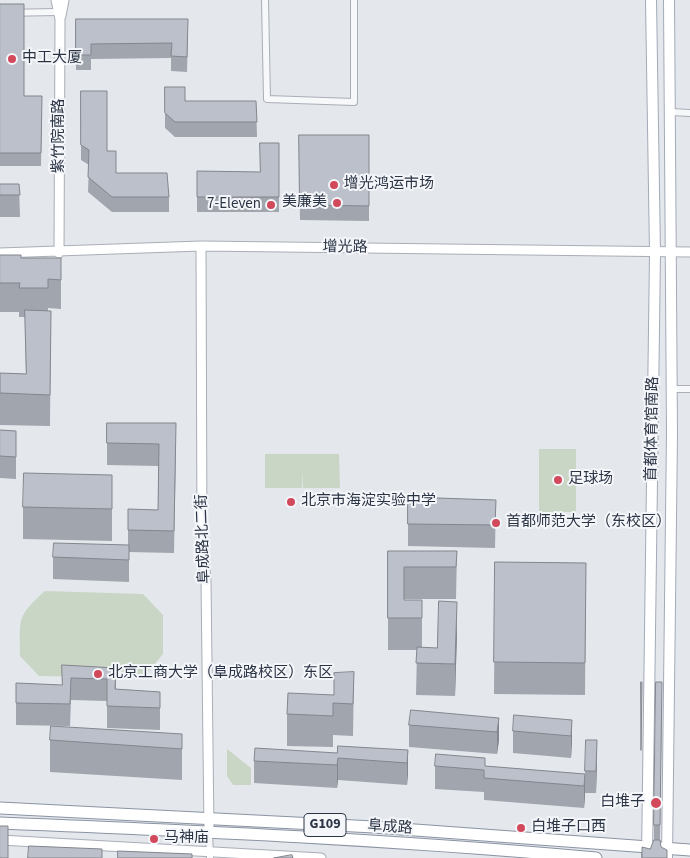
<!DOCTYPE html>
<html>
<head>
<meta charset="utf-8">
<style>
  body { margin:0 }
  canvas { display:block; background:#e4e7ec }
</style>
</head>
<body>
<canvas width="690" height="858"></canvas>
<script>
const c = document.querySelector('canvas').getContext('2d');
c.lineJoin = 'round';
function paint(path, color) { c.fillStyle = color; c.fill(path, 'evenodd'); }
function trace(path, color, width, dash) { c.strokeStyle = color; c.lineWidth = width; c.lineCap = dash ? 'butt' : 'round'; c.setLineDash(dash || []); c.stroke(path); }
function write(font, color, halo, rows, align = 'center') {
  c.font = font + ' "Source Sans 3","Noto Sans SC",sans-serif'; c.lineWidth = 4; c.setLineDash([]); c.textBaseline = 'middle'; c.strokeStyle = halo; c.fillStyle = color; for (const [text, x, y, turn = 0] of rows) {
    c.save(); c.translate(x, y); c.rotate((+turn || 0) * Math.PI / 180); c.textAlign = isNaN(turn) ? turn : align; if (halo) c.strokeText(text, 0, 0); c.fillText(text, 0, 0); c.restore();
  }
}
const green = new Path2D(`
  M539 449H576V512H539Z
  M265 454H339L340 488H303V471L302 488H265Z
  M45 591 143 594 163 615V654L143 678 39 676 20 656C20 618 16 617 45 591Z
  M227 749 251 768V785H233L227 776Z`);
const street = new Path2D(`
  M265 0 267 99 354 102V0
  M0 13 58 12
  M671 112 690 113
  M671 389H690
  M209 831 210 858`);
const secondary = new Path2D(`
  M56 0 60 19 59 253
  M61 16 64 0
  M201 246 202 538 206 580 209 831
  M0 253 201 246 690 252
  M0 840 321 858`);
const primary = new Path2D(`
  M647 858 655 253 651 0
  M667 858 672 433 669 0`);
const highway = new Path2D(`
  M0 808 374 827 690 850
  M0 823C199 831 398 840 596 858`);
const wall = new Path2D(`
  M0 4 24 96H42L41 166H0Z
  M76 19 188 34 187 72 171 71V58L91 59V70H76Z
  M165 87 185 101H256L257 137H175L165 128Z
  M81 91 116 173 169 197V212H112L88 192 89 165 81 160Z
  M299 135H369V221L300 220Z
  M279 143V212H197V171L260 172Z
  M0 184H19L20 217H0Z
  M0 255 21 258H61V309L48 308V311H51L50 426 0 425V373L26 374 25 317H19V312H0Z
  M107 423 176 446 174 553 129 552V582L53 579V557L128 545V509L158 510V466L107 465Z
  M0 430 16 431V479L0 478Z
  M408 497 496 500 495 548 408 546Z
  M112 506V541L23 539V507Z
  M388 551H457L456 599H404V600H422V648H437L457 634 455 696 416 695 417 650H388Z
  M495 562 586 563 585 695 494 694Z
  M62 665 116 668V689L160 692V730L107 728V701L71 700 70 726 16 725V683L62 685Z
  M354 672 353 736 333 735V747L287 746V714L334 695Z
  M662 682 660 840H654V825Z
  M499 718V740L497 754 409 747V725Z
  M572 720V742L571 758 513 753V731Z
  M182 734V780L50 772V740Z
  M408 750V773L407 785 338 780 337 788 254 783V761L337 753Z
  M597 762 596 793H585V771Z
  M435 766H485L585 774V796L584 808 484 800V792L435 789Z`);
const shadedWall = new Path2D(`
  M457 602V634L455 696V664Z
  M499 718V740L497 754V732Z
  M572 720V742L571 758V736Z
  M597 740V762L596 793V771Z
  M408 750V773L407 785V763Z
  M338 758V780L337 788V765Z
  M585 774V796L584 808V786Z`);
const building = new Path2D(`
  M0 4H24V96H42L41 153H0Z
  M76 19H188L187 57 171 56 172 43 91 44V55H76Z
  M165 87H185V101H256L257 122H175L165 113Z
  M81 91H107V151H116V173H167L169 197H112L88 177 89 150 81 145Z
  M299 135H369V206L300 205Z
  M260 143H279V197H197V171L260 172Z
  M0 184H19L20 195H0Z
  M0 255H21V258H61V280L48 279V288H19L20 283H0Z
  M25 310 51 311 50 395 0 393V373L26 374Z
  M107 423H176L174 531 128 530V509L158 510 159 444 107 443Z
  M0 430 16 431V457L0 456Z
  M24 473 112 475V509L23 507Z
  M408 497 496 500 495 525 408 524Z
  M54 543 129 545V560L53 557Z
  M388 551H457L456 567H404V600H422V618H388Z
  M495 562 586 563 585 663 494 662Z
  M439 601 457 602 455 664 416 663 417 647 437 648Z
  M62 665 116 668 115 689 160 692V708L107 706V679L71 678 70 704 16 703V683L62 685Z
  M354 672 353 704 333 703V716L287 714 288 693 334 695V673Z
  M641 682H642L641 750Z
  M656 682H662L660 825H654Z
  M411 710 499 718 497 732 409 725Z
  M514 715 572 720 571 736 513 731Z
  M51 726 182 734V749L50 740Z
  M586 740H597L596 771H585Z
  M338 746 408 750 407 763 338 758 337 765 254 761 255 748 337 753Z
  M436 754 485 758V766L585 774 584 786 484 778V770L435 766Z
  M0 826H8V858H0Z
  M654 840H660L661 847 667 850V858H642V847L650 849Z
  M29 846 102 849V858H28Z
  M118 851 192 854V858H118Z
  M292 855 293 858H274Z`);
const markers = [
  [12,59,5,"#d1495b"],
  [334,185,5,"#d1495b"],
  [337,203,5,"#d1495b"],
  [271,205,5,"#d1495b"],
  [558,480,5,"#d1495b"],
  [291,502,5,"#d1495b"],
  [496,523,5,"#d1495b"],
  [98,674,5,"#d1495b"],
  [656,803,6,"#d1495b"],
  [521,828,5,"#d1495b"],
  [154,839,5,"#d1495b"]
];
const shields = [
  [325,825,42]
];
const shieldNames = [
  ["G109",325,825]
];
const poiNames = [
  ["中工大厦",22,59],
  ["增光鸿运市场",344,185],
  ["美廉美",327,203,"right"],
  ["7-Eleven",261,205,"right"],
  ["足球场",568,480],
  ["北京市海淀实验中学",301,502],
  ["首都师范大学（东校区）",506,523],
  ["北京工商大学（阜成路校区）东区",108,674],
  ["白堆子",645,803,"right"],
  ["白堆子口西",531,828],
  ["马神庙",164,839]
];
const streetNames = [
  ["紫竹院南路",60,136,-90],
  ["增光路",345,248,1],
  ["首都体育馆南路",653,429,-89],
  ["阜成路北二街",204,539,-92],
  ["阜成路",390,828,4]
];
paint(green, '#c9d6c5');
trace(street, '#a9aeb7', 8);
trace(secondary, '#a9aeb7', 11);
trace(primary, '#a3abb8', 12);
trace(highway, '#8b94a3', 13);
trace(street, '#f7f8fa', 6);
trace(secondary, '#fff', 9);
trace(primary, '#fff', 10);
trace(highway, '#fff', 11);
paint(wall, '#a1a5ae');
paint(shadedWall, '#83868d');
paint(building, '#bbc0ca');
trace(building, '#83868d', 1);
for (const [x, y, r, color] of markers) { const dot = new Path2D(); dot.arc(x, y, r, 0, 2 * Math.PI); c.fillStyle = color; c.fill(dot); trace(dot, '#f4f6f9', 2); }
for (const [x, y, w] of shields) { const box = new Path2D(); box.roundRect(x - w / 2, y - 11.5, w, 23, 4); c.fillStyle = '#f4f6f9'; c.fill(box); trace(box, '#2b3445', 1); }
write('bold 14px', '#2b3445', null, shieldNames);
write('15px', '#2b3445', '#f4f6f9', poiNames, 'left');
write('15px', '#2b3445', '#f4f6f9', streetNames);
</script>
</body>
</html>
